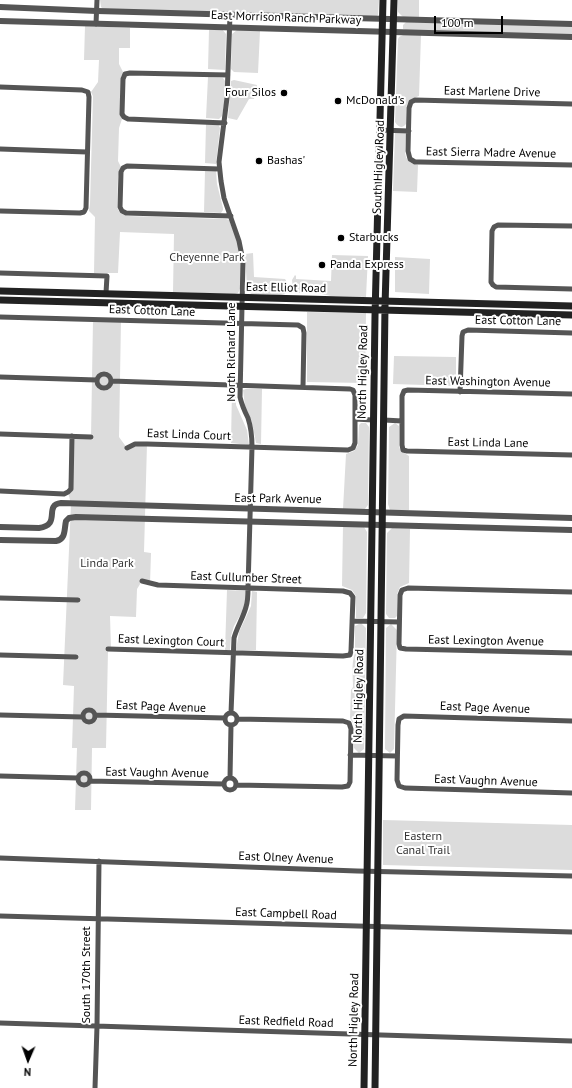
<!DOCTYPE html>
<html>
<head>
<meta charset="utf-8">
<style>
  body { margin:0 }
  #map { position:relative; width:572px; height:1088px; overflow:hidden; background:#fff; font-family:"PT Sans",sans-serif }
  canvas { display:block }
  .north { position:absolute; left:8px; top:1040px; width:40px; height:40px; -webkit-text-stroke:3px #fff; paint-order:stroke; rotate:182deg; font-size:11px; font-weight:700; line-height:16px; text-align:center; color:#000 }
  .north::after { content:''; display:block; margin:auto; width:14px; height:18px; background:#000; clip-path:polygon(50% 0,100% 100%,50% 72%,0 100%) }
  .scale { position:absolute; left:434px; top:16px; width:69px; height:18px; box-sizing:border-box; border:2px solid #000; border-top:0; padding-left:5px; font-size:12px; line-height:14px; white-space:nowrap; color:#000; -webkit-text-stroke:3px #fff; paint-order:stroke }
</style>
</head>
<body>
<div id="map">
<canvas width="572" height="1088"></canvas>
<div class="north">N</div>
<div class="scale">100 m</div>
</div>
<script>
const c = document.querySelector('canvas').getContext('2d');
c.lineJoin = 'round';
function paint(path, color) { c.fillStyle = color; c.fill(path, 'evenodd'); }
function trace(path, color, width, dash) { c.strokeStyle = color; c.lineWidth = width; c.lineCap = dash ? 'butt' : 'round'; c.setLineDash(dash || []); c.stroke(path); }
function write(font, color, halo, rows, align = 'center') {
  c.font = font + ' "PT Sans",sans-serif'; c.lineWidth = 4; c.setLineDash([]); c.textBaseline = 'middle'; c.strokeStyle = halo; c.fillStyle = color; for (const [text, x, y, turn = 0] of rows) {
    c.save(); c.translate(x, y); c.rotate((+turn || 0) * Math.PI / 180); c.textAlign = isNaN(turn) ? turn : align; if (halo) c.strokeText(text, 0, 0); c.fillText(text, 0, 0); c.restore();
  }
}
const green = new Path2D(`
  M100 0H379L378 15 376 17 103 9 101 7Z
  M398 0H419V18L403 17 398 12Z
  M406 22 572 26V35L406 30 403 29V25Z
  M85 26 130 28V48H119V64L123 72 121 77 120 114 122 119 119 128 118 161 121 167 118 177 117 207C119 213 122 215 128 216L226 219 229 220C232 228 236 235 238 244 241 255 245 283 238 293L235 294 173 292 174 234 120 232 118 273H94L95 217 89 211 90 204 93 96 91 92 98 82 99 60H84Z
  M222 29 226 34 225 70 208 69 209 30Z
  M237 30 260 31 258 73 234 72 231 69 232 34Z
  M403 35H421L419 96C402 102 407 109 406 124 402 129 398 127 395 122L398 39 399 37Z
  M208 77 223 78 225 81V99L222 116 219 119 206 118Z
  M234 80 257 85 254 99H249L237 120 228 118 231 81Z
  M206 124H218L220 128 216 164 205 163Z
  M395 133H406C406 148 400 162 418 165L417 192 393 191Z
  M205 171H216L217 184 223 208V210L221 213 204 212Z
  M253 253 254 277 285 279C288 283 287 289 285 294L281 295 251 294 247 288 245 254Z
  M332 255 368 256 366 297 331 296 317 293H297L293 289 292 280 295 275 296 276V279L331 281Z
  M395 257 430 259 429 294 395 292Z
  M307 312 366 313 365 383 307 382Z
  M93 320H121L119 437 127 448 147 444 144 552 151 553 150 584 142 581 137 589 136 617 110 616 111 649 108 650 106 748H92L91 810H75L77 748H72L74 686 63 685 71 504 68 492 72 436 91 437Z
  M394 356 456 357V386L393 384Z
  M232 389H236V405L247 430 249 445 231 443Z
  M246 389H262L261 444 256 443 252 422 245 406 243 390Z
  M361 423H366L369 427 368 505 364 510 343 509 346 454 354 451 358 445 359 425Z
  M395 423 399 426V447L401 451 409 456V510H390L388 504 389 427Z
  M343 526 364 527 367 532 366 613 363 618H356V596L352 590 342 586Z
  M392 528 410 529 409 583 400 587 397 594V616L395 618H389L386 614 387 533Z
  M227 590 246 591V600L243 610 234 626 231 636 230 650H225Z
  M252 591 257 592 256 650H236L239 632 246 617 251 606Z
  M361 623 366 628 364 749 359 753 354 748V725L350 718 351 690 353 687C353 677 351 663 355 653V626Z
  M391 624 397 630 394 749 390 753 385 749 386 628Z
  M383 820 572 825V870L383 865Z`);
const minor = new Path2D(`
  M230 15 227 98 219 162 221 181 224 198 239 241 243 261 240 397C242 406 244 410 248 418 251 427 252 437 252 447L248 588C248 594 248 601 246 607 243 618 237 627 234 638L231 713
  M96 24 97 0
  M0 87 82 90 88 92 89 97 86 208 84 212 80 213 0 211
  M572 104 415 100 411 102 409 108 408 151 410 159 415 162H420L572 165
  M225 123 128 119 124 117 122 114 123 79 125 74 130 73 228 75
  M380 130 409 131
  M0 149 87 152
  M219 169 127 166 123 168 121 172 120 207 122 211 126 213 231 216
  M572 226 498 225 494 227 492 231 491 282 493 285 496 287 572 289
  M0 273 107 276 106 293
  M0 317 298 325 303 328 304 333 303 387
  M97 381a7 7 0 1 1 14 0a7 7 0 1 1-14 0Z
  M0 377 97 380
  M111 381 350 389 353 390 355 395V443L353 448 348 450 147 444H135L127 448
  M460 392 462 336 463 332 468 330 572 333
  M572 394 408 390 404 391 402 396V445L403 450 407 451 572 455
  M355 419 373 420
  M384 420 402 421
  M0 434 91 437
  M0 491 64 494 68 492 71 489 72 436
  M572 592 408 588 402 590 400 595 399 644 400 648 406 649 572 653
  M0 598 78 600
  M352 621 399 622
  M108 649 343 656 350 655 351 651 353 597 350 593 343 591 158 585 142 581
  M0 655 76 657
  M83 716a6 6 0 1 1 12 0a6 6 0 1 1-12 0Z
  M225 719a6 6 0 1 1 12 0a6 6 0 1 1-12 0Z
  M0 715 83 717
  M95 715 225 718
  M572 721 404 716 399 719 398 725 397 780 399 786 405 788 572 793
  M350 755 397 756
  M78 779a6 6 0 1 1 12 0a6 6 0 1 1-12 0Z
  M0 776 78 778
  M224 784a6 6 0 1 1 12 0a6 6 0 1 1-12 0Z
  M230 778 231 725
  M90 781 224 784
  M236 785 342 787 348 786 350 782 351 729 349 723 343 721 237 719
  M0 858 357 871 572 876
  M0 916 572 932
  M0 1023 572 1041
  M95 1088 97 1026 99 861`);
const tertiary = new Path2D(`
  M0 7 97 11 572 24
  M0 21 572 37
  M0 527 39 528C62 525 43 505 61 503L572 518
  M0 540 56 541C66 539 64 530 66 521L69 518 76 517 572 530`);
const secondary = new Path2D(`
  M0 291 572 306
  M0 300 572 315
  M364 1088 375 316 383 0
  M375 1088 385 306 394 0`);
const markers = [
  [284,93,4,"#000"],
  [338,101,4,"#000"],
  [259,161,4,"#000"],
  [341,238,4,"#000"],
  [322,265,4,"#000"]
];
const streetNames = [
  ["East Morrison Ranch Parkway",286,18,2],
  ["East Marlene Drive",492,92,1],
  ["East Sierra Madre Avenue",491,153,1],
  ["South Higley Road",379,167,-88],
  ["East Elliot Road",286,288,1],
  ["East Cotton Lane",152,311,2],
  ["East Cotton Lane",518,321,1],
  ["North Richard Lane",232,352,-90],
  ["North Higley Road",363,372,-89],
  ["East Washington Avenue",488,382,1],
  ["East Linda Court",189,435,2],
  ["East Linda Lane",488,443,1],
  ["East Park Avenue",278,499,1],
  ["East Cullumber Street",246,578,2],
  ["East Lexington Court",171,641,2],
  ["East Lexington Avenue",486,641,1],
  ["North Higley Road",359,696,-89],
  ["East Page Avenue",161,707,2],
  ["East Page Avenue",485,708,2],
  ["East Vaughn Avenue",157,773,1],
  ["East Vaughn Avenue",486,781,2],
  ["East Olney Avenue",286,858,2],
  ["East Campbell Road",286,914,2],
  ["South 170th Street",87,975,-90],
  ["North Higley Road",354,1020,-89],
  ["East Redfield Road",286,1022,2]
];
const poiNames = [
  ["Four Silos",276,93,"right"],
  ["McDonald's",346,101],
  ["Bashas'",267,161],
  ["Starbucks",349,238],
  ["Panda Express",330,265]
];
const parkNames = [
  ["Cheyenne Park",207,258],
  ["Linda Park",107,564],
  ["Eastern",423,837],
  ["Canal Trail",423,851]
];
paint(green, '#dcdcdc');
trace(minor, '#555', 5);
trace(tertiary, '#555', 6);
trace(secondary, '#222', 7);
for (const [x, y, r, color] of markers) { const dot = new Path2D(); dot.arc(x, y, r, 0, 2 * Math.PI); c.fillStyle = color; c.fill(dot); trace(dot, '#fff', 1.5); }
write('12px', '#000', '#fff', streetNames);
write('12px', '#000', '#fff', poiNames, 'left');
write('12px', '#333', '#fff', parkNames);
</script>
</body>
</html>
